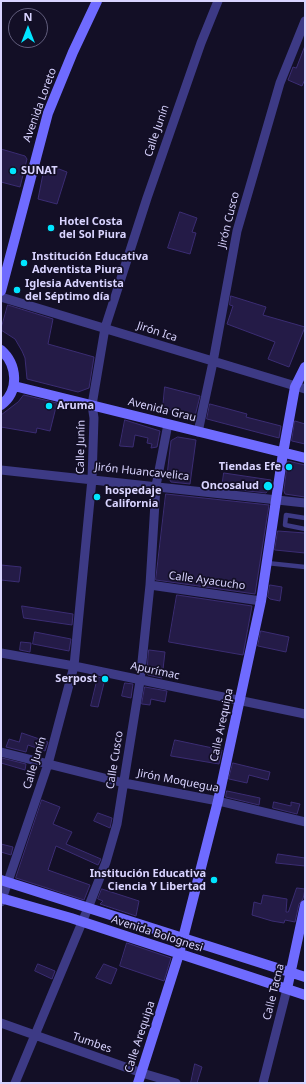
<!DOCTYPE html>
<html>
<head>
<meta charset="utf-8">
<style>
  body { margin:0 }
  #map { position:relative; width:306px; height:1084px; overflow:hidden; background:#130f26; font-family:"Noto Sans",sans-serif }
  canvas { display:block }
  .frame { position:absolute; inset:0; border:2px solid #d9d4ff; pointer-events:none }
  .north { position:absolute; left:8px; top:8px; width:40px; height:40px; box-sizing:border-box; background:#130f26; border:1px solid #625e7d; border-radius:50%; rotate:0deg; font-size:11px; font-weight:700; line-height:16px; text-align:center; color:#d9d4ff }
  .north::after { content:''; display:block; margin:auto; width:14px; height:18px; background:#00e5ff; clip-path:polygon(50% 0,100% 100%,50% 72%,0 100%) }
</style>
</head>
<body>
<div id="map">
<canvas width="306" height="1084"></canvas>
<div class="frame"></div>
<div class="north">N</div>
</div>
<script>
const c = document.querySelector('canvas').getContext('2d');
c.lineJoin = 'round';
function paint(path, color) { c.fillStyle = color; c.fill(path, 'evenodd'); }
function trace(path, color, width, dash) { c.strokeStyle = color; c.lineWidth = width; c.lineCap = dash ? 'butt' : 'round'; c.setLineDash(dash || []); c.stroke(path); }
function write(font, color, halo, rows, align = 'center') {
  c.font = font + ' "Noto Sans",sans-serif'; c.lineWidth = 3.5; c.setLineDash([]); c.textBaseline = 'middle'; c.strokeStyle = halo; c.fillStyle = color; for (const [text, x, y, turn = 0] of rows) {
    c.save(); c.translate(x, y); c.rotate((+turn || 0) * Math.PI / 180); c.textAlign = isNaN(turn) ? turn : align; if (halo) c.strokeText(text, 0, 0); c.fillText(text, 0, 0); c.restore();
  }
}
const building = new Path2D(`
  M305 46V79L302 86 288 80 293 67 296 68Z
  M1 149 25 156 27 159 20 187 1 182Z
  M51 166 67 172 57 204 38 199 44 169Z
  M180 212 197 218 192 232 196 233 190 254 168 248Z
  M231 296 266 307 263 315 305 327 289 367 268 359 275 342 227 324 233 306 230 305Z
  M8 305 53 319 48 344 94 357 89 388 78 392 27 379 25 358 22 351 15 339 1 330Z
  M165 387 200 396 195 416 163 408Z
  M24 395 57 403 50 431 37 428 36 433 1 427V415L18 402Z
  M210 404 247 414 246 417 281 426 279 438 207 419Z
  M125 420 160 431 157 447 151 448 152 444 147 443 148 438 135 435 133 447 120 446Z
  M295 421 305 424V444L292 441Z
  M178 437 196 440 190 484 171 482 167 475 171 441Z
  M288 461 305 465V497L285 494 284 491Z
  M224 473 271 480 270 488 266 493 222 488Z
  M166 494 269 505 255 594 156 580Z
  M278 531 305 533V553L275 550Z
  M1 565 21 567 19 582 1 580Z
  M270 585 282 587 280 601 270 599 268 597Z
  M177 595 252 606 243 655 169 642Z
  M22 606 73 614 72 625 24 618Z
  M261 631 289 637 286 652 258 646Z
  M35 632 71 639 69 651 33 644Z
  M21 642 31 643 30 652 20 650Z
  M149 650 165 652 162 678 148 675 147 673Z
  M98 677 105 679 98 707 91 706Z
  M125 683 133 684 131 698 122 696Z
  M145 687 167 691 165 702 151 699 150 705 142 704Z
  M22 733 48 742 45 751 28 745 26 752 6 747 9 739 19 742Z
  M175 740 222 750 219 764 171 756Z
  M2 758 26 764 25 770 1 763Z
  M233 763 270 772 268 780 249 775 247 783 229 779Z
  M227 791 260 798 259 805 226 797Z
  M42 800 60 807 53 824 72 832 66 844 101 859 98 865 56 846 48 870 90 885 84 900 16 878Z
  M274 802 291 806V802L300 804 297 814 273 808Z
  M98 813 112 818 110 828 94 821Z
  M1 844 13 847 11 855 1 852Z
  M278 854 305 858V866L276 863Z
  M297 888 305 889 303 899 299 904 295 922 285 920 284 923 272 921 252 915 254 902 261 904 263 895 287 899 286 912H288Z
  M102 889 139 901 136 916 100 904 103 901 98 899Z
  M127 943 171 958 164 981 120 966Z
  M38 964 55 971 52 979 35 971Z
  M104 964 117 969 111 984 96 978Z
  M195 1064 202 1067 197 1083H191Z`);
const lane = new Path2D(`
  M305 518 286 515 285 525 305 529
  M267 563 305 567`);
const street = new Path2D(`
  M1 297 305 389
  M198 432 213 362 237 231 280 83 305 21
  M1 470 305 503
  M150 585 261 601
  M1 653 74 666 305 714
  M1 752 124 783 218 801 305 822
  M1 902 48 764 74 666 92 479 94 418 92 405 105 328 147 198 201 43 218 1
  M1 1023 142 1073 176 1083
  M15 1083 88 908 106 862 117 824 140 681 150 585 156 486 168 424
  M263 1083 287 989`);
const secondary = new Path2D(`
  M1 291 48 113 73 52 97 1
  M1 350C17 364 20 391 1 405
  M14 386 305 458
  M1 880 305 977
  M1 898 71 918 305 995
  M287 989 305 905
  M138 1083 179 954 218 801 261 601 283 453 295 387 305 367`);
const markers = [
  [13,171,4,"#00e5ff"],
  [51,228,4,"#00e5ff"],
  [24,263,4,"#00e5ff"],
  [17,290,4,"#00e5ff"],
  [49,406,4,"#00e5ff"],
  [289,467,4,"#00e5ff"],
  [268,486,5,"#00e5ff"],
  [97,497,4,"#00e5ff"],
  [105,679,4,"#00e5ff"],
  [214,880,4,"#00e5ff"]
];
const streetNames = [
  ["Avenida Loreto",40,105,-70],
  ["Calle Junín",157,131,-71],
  ["Jirón Cusco",229,220,-76],
  ["Jirón Ica",157,332,18],
  ["Avenida Grau",162,410,14],
  ["Calle Junín",81,447,-89],
  ["Jirón Huancavelica",142,472,6],
  ["Calle Ayacucho",207,581,8],
  ["Apurímac",155,671,12],
  ["Calle Arequipa",222,725,-78],
  ["Calle Cusco",115,760,-81],
  ["Calle Junín",35,763,-73],
  ["Jirón Moquegua",178,781,11],
  ["Avenida Bolognesi",157,934,18],
  ["Calle Tacna",274,992,-76],
  ["Calle Arequipa",140,1037,-72],
  ["Tumbes",92,1043,19]
];
const poiNames = [
  ["SUNAT",21,171],
  ["Hotel Costa",59,222],
  ["del Sol Piura",59,235],
  ["Institución Educativa",32,257],
  ["Adventista Piura",32,270],
  ["Iglesia Adventista",25,284],
  ["del Séptimo día",25,297],
  ["Aruma",57,406],
  ["Tiendas Efe",281,467,"right"],
  ["Oncosalud",259,486,"right"],
  ["hospedaje",105,491],
  ["California",105,504],
  ["Serpost",97,679,"right"],
  ["Institución Educativa",206,874,"right"],
  ["Ciencia Y Libertad",206,887,"right"]
];
paint(building, '#241b47');
trace(building, '#3b2d73', 1);
trace(lane, '#3d3a85', 4.5);
trace(street, '#3d3a85', 9);
trace(secondary, '#6f6bff', 10);
for (const [x, y, r, color] of markers) { const dot = new Path2D(); dot.arc(x, y, r, 0, 2 * Math.PI); c.fillStyle = color; c.fill(dot); trace(dot, '#130f26', 1.5); }
write('11px', '#d9d4ff', '#130f26', streetNames);
write('bold 11px', '#d9d4ff', '#130f26', poiNames, 'left');
</script>
</body>
</html>
